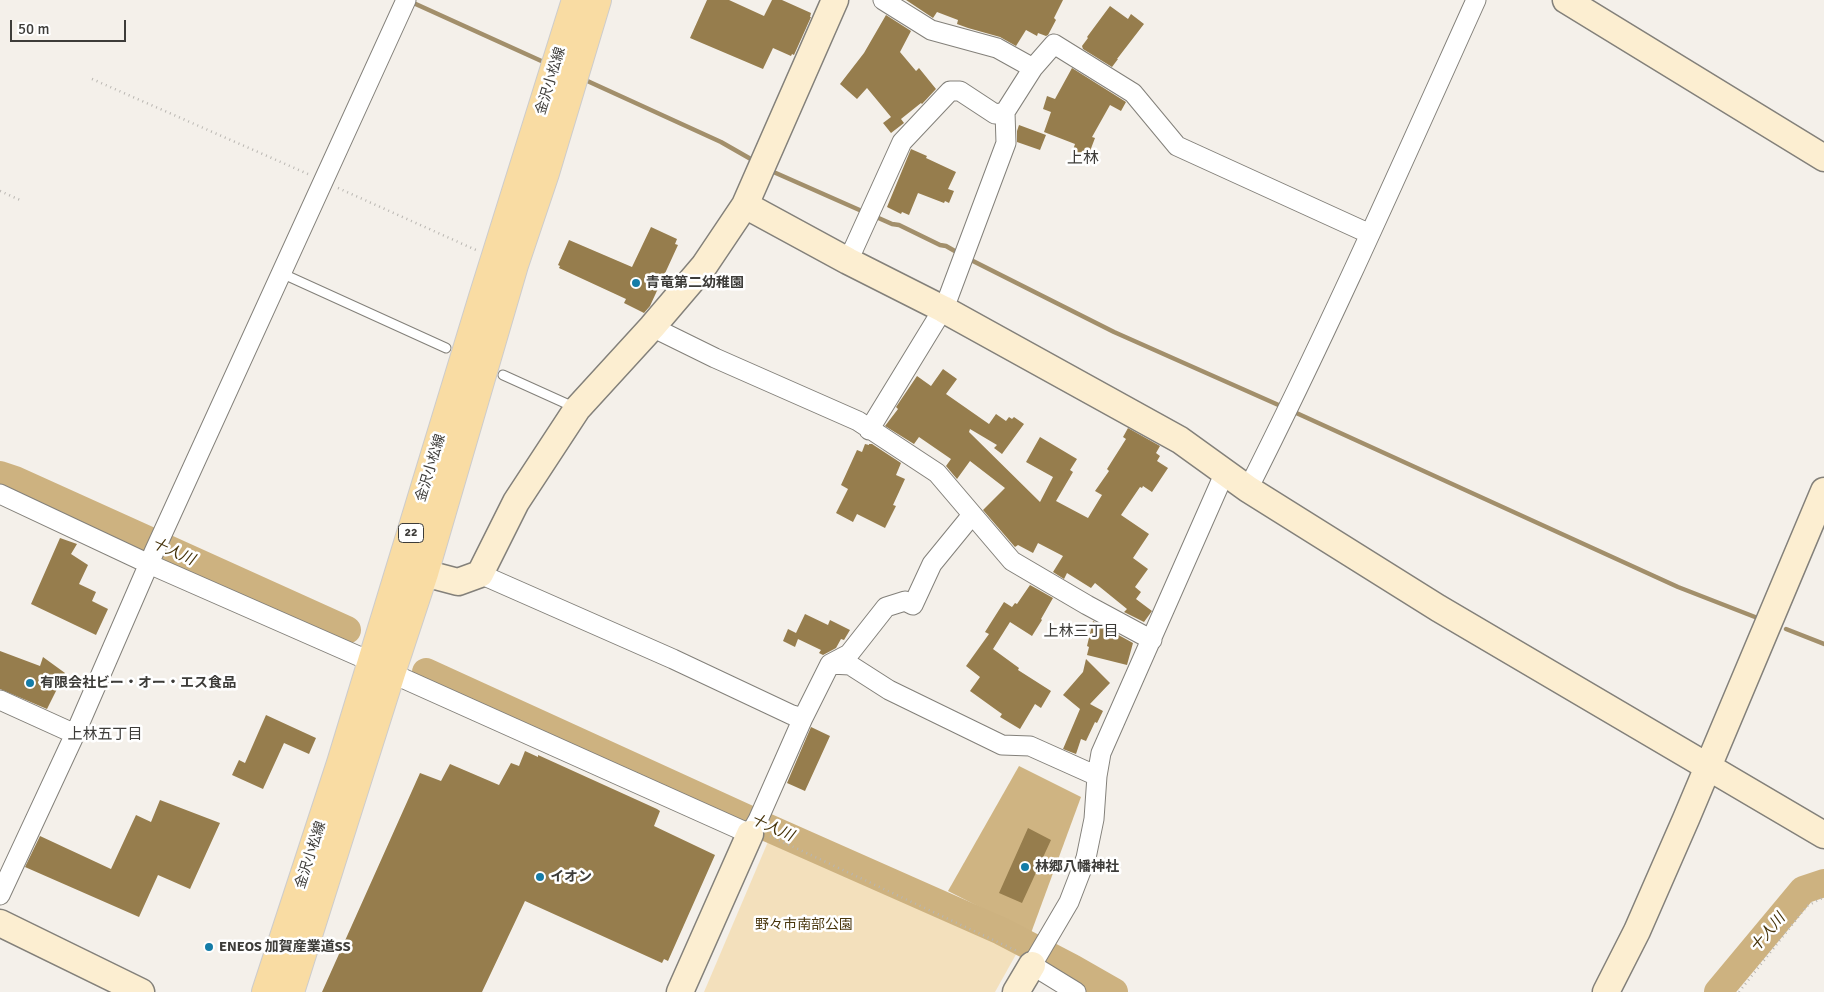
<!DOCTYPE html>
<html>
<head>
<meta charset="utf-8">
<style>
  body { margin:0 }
  #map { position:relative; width:1824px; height:992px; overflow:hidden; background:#f4f0ea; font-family:Signika,sans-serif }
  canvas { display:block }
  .scale { position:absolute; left:10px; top:20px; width:116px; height:22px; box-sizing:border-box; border:2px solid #3d3c39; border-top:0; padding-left:6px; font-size:15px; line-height:18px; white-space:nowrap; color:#3d3c39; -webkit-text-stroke:4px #fff; paint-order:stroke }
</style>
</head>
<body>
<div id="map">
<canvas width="1824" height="992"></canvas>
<div class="scale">50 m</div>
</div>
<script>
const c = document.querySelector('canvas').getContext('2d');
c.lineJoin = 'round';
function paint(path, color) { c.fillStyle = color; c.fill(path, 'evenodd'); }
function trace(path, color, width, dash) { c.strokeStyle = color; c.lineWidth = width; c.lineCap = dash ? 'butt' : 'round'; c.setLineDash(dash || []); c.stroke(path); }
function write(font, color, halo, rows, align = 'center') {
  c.font = font + ' Signika,"Noto Sans JP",sans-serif'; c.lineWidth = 5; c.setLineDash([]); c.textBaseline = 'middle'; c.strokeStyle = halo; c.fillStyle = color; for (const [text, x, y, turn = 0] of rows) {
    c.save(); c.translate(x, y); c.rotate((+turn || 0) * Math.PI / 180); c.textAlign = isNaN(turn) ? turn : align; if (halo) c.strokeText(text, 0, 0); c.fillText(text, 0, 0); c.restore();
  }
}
const green = new Path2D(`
  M770 837 1019 949 995 992H704Z`);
const forest = new Path2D(`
  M1019 766 1081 797 1031 933 948 891Z`);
const stream = new Path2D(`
  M409 1 548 64
  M583 79 721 142 756 162
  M769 170 864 212
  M874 216 892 224 899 225 940 245 946 246 960 254
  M969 259 1114 332 1283 407
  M1292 411 1678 587 1755 617
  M1786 629 1824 644`);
const river = new Path2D(`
  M0 475 15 480 347 630
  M426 672 748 819 1001 931 1072 968 1114 992
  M1718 992 1803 890 1824 883`);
const building = new Path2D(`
  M707 0H729L764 16 772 0H782L811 13 810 17H811L794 55 792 54 791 56 773 48 763 69 690 38Z
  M906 0H1063L1054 18 1056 20 1048 35 1046 36 1038 33 1037 36 1026 30 1016 46 1000 37 968 28 957 24 958 20 937 12 933 18Z
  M1110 6 1128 19 1131 14 1144 24 1117 59H1118L1112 67 1083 49 1082 46 1088 38 1087 37Z
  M886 15 911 31 900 52 916 71 919 68 936 89 922 104 921 103 901 119 904 123 891 133 883 123 891 117 867 88 857 99 840 84 864 53Z
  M1072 68 1126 102 1121 111 1110 105 1092 137 1095 138 1087 159 1072 153 1075 144 1044 132 1051 112 1043 109 1047 96 1055 99Z
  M1019 125 1046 135 1040 150 1017 142V131Z
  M911 149 927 156 926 158 956 172 948 189 954 191 949 203 945 201 944 203 918 193 909 215 902 212 901 214 887 207Z
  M651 227 677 239 675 244 678 245 650 306 644 313 624 303 626 299 559 268 560 266 558 265 569 240 632 267Z
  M943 369 957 379 946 394 989 424 996 414 1006 421 1009 417 1012 419 1014 417 1024 424 1002 454 994 448 997 445 970 429 969 432 1040 502 1053 477 1026 462 1040 437 1077 459 1070 470 1073 472 1056 501 1088 518 1102 495 1095 491 1109 471 1107 469 1126 439 1123 437 1128 428 1160 446 1156 453 1160 456 1157 461 1168 468 1152 492 1143 486 1142 488 1140 487 1121 515 1149 534 1133 558 1148 569 1135 587 1141 592 1136 599 1152 611 1144 622 1124 612 1127 609 1095 583 1091 588 1067 573 1064 579 1053 572 1063 556 1038 543 1033 553 1018 545 1015 547 983 510 1005 488 970 461 957 479 946 466 951 459 919 437 914 444 885 426 898 409 896 407 917 376 931 386Z
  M865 444 869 445V444H872L901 463 896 475 905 479 893 505 896 506 885 528 857 514 853 522 836 513 848 489 841 485 857 450 862 452Z
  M60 538 77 544 71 554 88 565 79 584 96 592 92 601 108 609 96 635 31 604Z
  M1030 585 1053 598 1041 619 1042 620 1032 636 1010 622 993 649 1019 668 1018 670 1051 691 1041 708 1035 704 1020 729 1000 717 1002 714 970 691 980 677 966 666 989 634 985 632 1004 602 1012 607 1015 603 1017 604Z
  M805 614 828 625 830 620 850 630 844 640 841 639 836 648 823 655 819 653 821 650 798 639 795 647 783 641 788 629 796 633Z
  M1093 621 1133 643 1127 665 1087 655 1089 647 1087 646Z
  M0 651 40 666 43 657 65 673 47 709 0 689Z
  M1086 659 1110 683 1090 704 1103 711 1097 723 1095 722 1086 741 1081 739 1076 754 1063 749 1080 709 1063 695 1083 672Z
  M266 715 316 738 309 754 284 743 263 789 232 775 239 760 245 763Z
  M811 727 830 736 805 791 787 783Z
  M525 751 538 757V755L657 809 660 811 654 826 715 855 668 961 664 959 662 963 525 901 482 992H322L420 773 441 781 450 764 499 785 511 763 519 766Z
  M160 800 220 823 190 889 158 875 139 917 25 867 40 836 111 869 136 815 151 822Z
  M1028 828 1051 840 1022 903 999 893Z`);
const path = new Path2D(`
  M92 79 308 174
  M338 188 476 250
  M0 191 20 200
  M770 836 1017 951
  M1739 992 1807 906 1824 897`);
const lane = new Path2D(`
  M281 273 446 348
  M503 375 576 408`);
const street = new Path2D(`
  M883 0 931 30 997 48 1033 68
  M848 261 902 142 950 91H960L995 114 1005 112
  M652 327 715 358 858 421 937 473 1012 561 1087 605 1152 640
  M869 430 943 309 948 298 1006 143 1005 112 1033 68 1054 44 1133 93 1177 146 1370 234
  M1248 489C1329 329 1402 164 1476 0
  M0 494 149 564 372 662
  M480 574 673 659 792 715 803 718
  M830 664 850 665 889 690 1002 745 1030 746 1097 776
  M391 673 750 834 758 820 803 718 830 664 849 654 886 607 905 601 913 605 932 564 972 515
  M0 700 75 734
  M0 895 75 734 154 552 406 0
  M1076 992 1032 965 1069 902 1086 858 1094 819 1097 776 1101 753 1225 472`);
const secondary = new Path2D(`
  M1566 0 1824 158
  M745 205 848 261 943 309 1180 440 1248 489 1438 608 1824 835
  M424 573 458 582 480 574 516 502 577 409 652 327 704 266 745 205 835 0
  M0 923 141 992
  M680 992 750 834
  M1016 992 1032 965
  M1606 992 1637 931 1686 819 1824 491`);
const primary = new Path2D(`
  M266 992 341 763 483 297 576 0
  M290 992 391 673 424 573 514 265 545 173 597 0`);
const markers = [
  [636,283,5,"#147ca7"],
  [30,683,5,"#147ca7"],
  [1025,867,5,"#147ca7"],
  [540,877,5,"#147ca7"],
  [209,947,5,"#147ca7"]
];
const shields = [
  [411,533,25]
];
const shieldNames = [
  ["22",411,533]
];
const streetNames = [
  ["金沢小松線",551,81,-73],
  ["金沢小松線",431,468,-73],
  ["金沢小松線",311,855,-72]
];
const poiNames = [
  ["青竜第二幼稚園",646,283],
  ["有限会社ビー・オー・エス食品",40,683],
  ["林郷八幡神社",1035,867],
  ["イオン",550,877],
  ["ENEOS 加賀産業道SS",219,947]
];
const parkNames = [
  ["野々市南部公園",804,925]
];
const waterNames = [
  ["十人川",173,552,24],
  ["十人川",772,828,24],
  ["十人川",1768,933,-50]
];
const neighbourhoodNames = [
  ["上林三丁目",1081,632],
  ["上林五丁目",105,735]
];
const quarterNames = [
  ["上林",1083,159]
];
paint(green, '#f3e0bc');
paint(forest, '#cfb482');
trace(stream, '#a28f6b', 4.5);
trace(river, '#cdb280', 28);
paint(building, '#967d4d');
trace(lane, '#83807a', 11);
trace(street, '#83807a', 21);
trace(secondary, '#83807a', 29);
trace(primary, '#cdcccc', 30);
trace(path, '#b9b6b1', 2.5, [1, 4]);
trace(lane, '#fff', 9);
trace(street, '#fff', 19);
trace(secondary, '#fceed1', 26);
trace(primary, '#f9dca3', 28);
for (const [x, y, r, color] of markers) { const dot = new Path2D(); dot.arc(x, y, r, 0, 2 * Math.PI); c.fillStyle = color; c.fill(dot); trace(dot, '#fff', 2); }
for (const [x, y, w] of shields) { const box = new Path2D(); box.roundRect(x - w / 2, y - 9.5, w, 19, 4); c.fillStyle = '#fff'; c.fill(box); trace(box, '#3d3c39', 1); }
write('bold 12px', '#3d3c39', null, shieldNames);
write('14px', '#3d3c39', '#fff', streetNames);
write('bold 14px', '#3d3c39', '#fff', poiNames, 'left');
write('14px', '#49360d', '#fff', parkNames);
write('italic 15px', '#443107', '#fff', waterNames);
write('15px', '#3d3c39', '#fff', neighbourhoodNames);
write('16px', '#3d3c39', '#fff', quarterNames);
</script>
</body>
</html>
